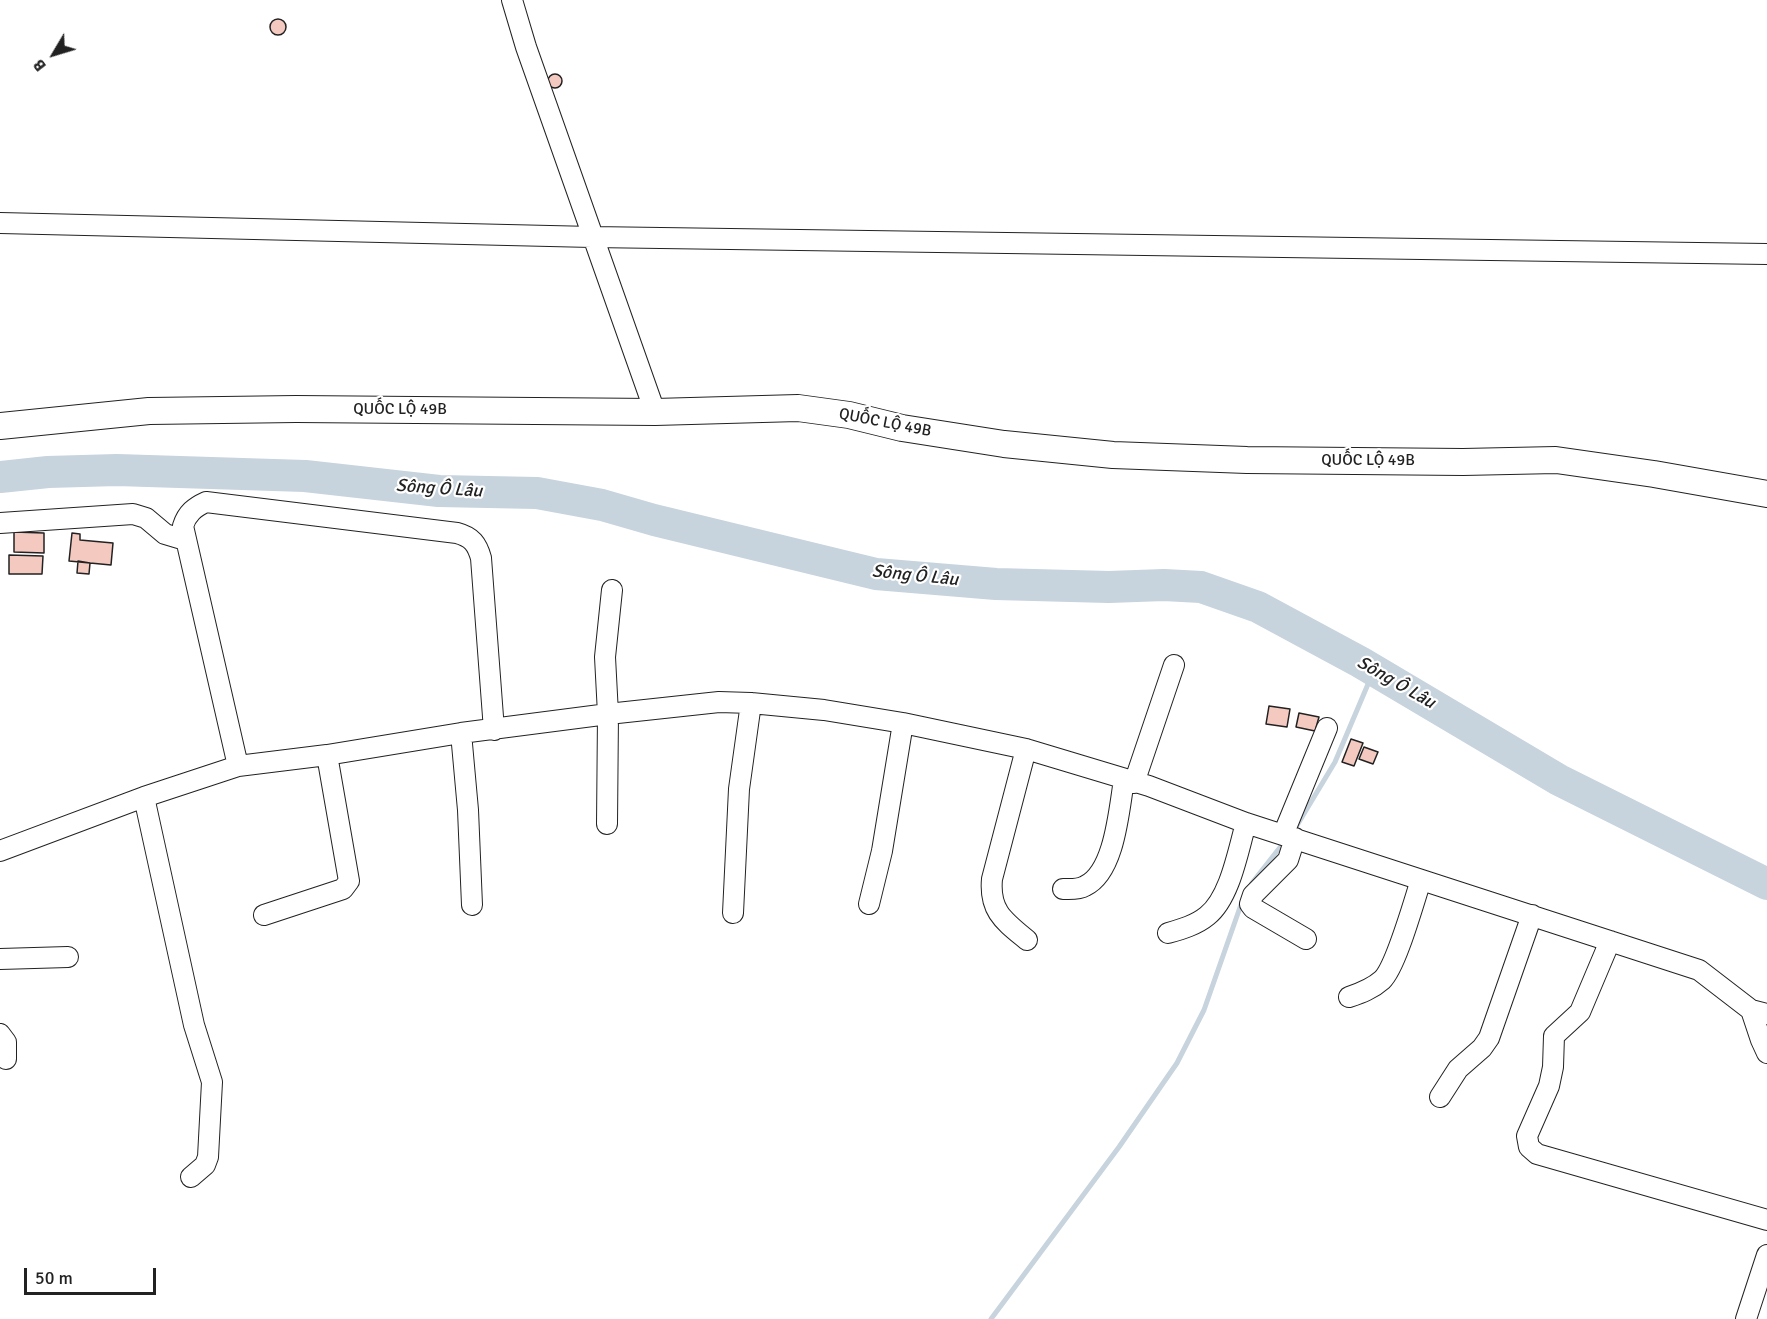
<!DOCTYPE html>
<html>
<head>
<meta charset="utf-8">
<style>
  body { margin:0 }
  #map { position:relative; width:1767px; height:1319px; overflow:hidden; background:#fff; font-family:Signika,sans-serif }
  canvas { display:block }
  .north { position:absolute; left:24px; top:24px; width:60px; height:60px; -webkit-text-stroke:4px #fff; paint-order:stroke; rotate:232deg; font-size:16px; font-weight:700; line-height:24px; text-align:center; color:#222 }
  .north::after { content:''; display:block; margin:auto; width:21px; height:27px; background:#222; clip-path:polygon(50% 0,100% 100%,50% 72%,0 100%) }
  .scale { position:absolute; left:24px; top:1268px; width:132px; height:27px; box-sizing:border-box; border:3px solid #222; border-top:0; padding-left:8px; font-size:18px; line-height:21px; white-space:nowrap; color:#222; -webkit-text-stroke:4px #fff; paint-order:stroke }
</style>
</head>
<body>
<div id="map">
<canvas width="1767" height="1319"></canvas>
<div class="north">B</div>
<div class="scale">50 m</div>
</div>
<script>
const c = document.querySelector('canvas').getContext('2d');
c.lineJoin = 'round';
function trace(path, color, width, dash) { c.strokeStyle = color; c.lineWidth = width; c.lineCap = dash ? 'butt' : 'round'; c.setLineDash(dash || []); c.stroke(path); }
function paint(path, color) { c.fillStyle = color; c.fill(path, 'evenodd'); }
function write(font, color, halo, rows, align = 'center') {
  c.font = font + ' Signika,sans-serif'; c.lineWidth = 4.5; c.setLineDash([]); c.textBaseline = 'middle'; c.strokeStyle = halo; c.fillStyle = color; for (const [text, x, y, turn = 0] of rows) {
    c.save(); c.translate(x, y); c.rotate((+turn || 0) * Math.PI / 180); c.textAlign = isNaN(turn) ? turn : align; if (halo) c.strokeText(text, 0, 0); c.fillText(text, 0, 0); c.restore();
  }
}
const stream = new Path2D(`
  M1293 832 1335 762 1374 670
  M1252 883 1285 841
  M991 1319 1119 1147 1177 1063 1204 1010 1244 896`);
const river = new Path2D(`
  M0 477 48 472 117 470 305 476 439 491 537 493 602 505 654 520 876 574 996 584 1109 587 1164 585 1201 587 1258 607 1360 662 1559 780 1767 884`);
const building = new Path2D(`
  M270 27a8 8 0 1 1 16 0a8 8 0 1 1-16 0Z
  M548 81a7 7 0 1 1 14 0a7 7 0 1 1-14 0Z
  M14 532 44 533V553L14 552Z
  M72 533 80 534V540L113 543 111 565 69 561Z
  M9 555 43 556 42 574H9Z
  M78 561 90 563 89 574 77 573Z
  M1269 706 1290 709 1287 727 1266 724Z
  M1299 713 1319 717 1315 731 1296 727Z
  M1351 739 1363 743 1354 766 1342 762Z
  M1364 747 1378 752 1373 764 1359 759Z`);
const minor = new Path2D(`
  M512 0 526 47 655 412
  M0 223 592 237 1767 254
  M0 523 133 514 146 518 165 534 185 540
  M461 733 468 810 472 905
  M1026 749 992 879C989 911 1004 921 1027 940
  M238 766 183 526C187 513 195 507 206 502L457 533C472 537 477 544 481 558L494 730
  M1134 783 1174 665
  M144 797 194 1025 212 1082 208 1157 205 1165 191 1177
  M607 824 608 714 605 657 612 590
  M1283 835 1327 728
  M1295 838 1288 860 1253 895 1250 904 1253 908 1306 939
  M0 851 144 797 238 766 327 755 461 733 608 714 719 702 751 703 824 710 903 723 1026 749 1149 786 1246 823 1699 970 1751 1010 1767 1014
  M1063 889C1070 889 1078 890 1085 886 1115 872 1119 809 1124 780
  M869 904 882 851 903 723
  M733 913 739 789 751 703
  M264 915 343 889 349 881 327 755
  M1168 933C1182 929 1196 925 1207 916 1230 898 1238 851 1246 823
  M1610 941 1580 1012 1554 1036 1553 1067 1549 1086 1527 1136 1529 1147 1537 1154 1767 1220
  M0 959 68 957
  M1349 997C1361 993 1372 989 1382 980 1396 967 1414 901 1421 880
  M1751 1010 1761 1040 1767 1053
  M0 1034 6 1042V1059
  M1440 1097 1458 1069 1482 1048 1489 1038 1532 915
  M1746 1319 1767 1255`);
const major = new Path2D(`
  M0 426 149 411 296 409 655 412 798 408 849 415 902 428 1004 444 1113 455 1247 460 1463 462 1556 460 1654 474 1767 494`);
const streetNames = [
  ["QUỐC LỘ 49B",400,410],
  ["QUỐC LỘ 49B",885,423,11],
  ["QUỐC LỘ 49B",1368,461]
];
const waterNames = [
  ["Sông Ô Lâu",439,489,4],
  ["Sông Ô Lâu",915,576,6],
  ["Sông Ô Lâu",1396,683,30]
];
trace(stream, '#c7d3dd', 5);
trace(river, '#c7d3dd', 32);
paint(building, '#f3c9c0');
trace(building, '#222', 1.5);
trace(minor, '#222', 22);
trace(major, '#222', 28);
trace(minor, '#fff', 20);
trace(major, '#fff', 26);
write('16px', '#222', '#fff', streetNames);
write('italic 18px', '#222', '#fff', waterNames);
</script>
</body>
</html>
